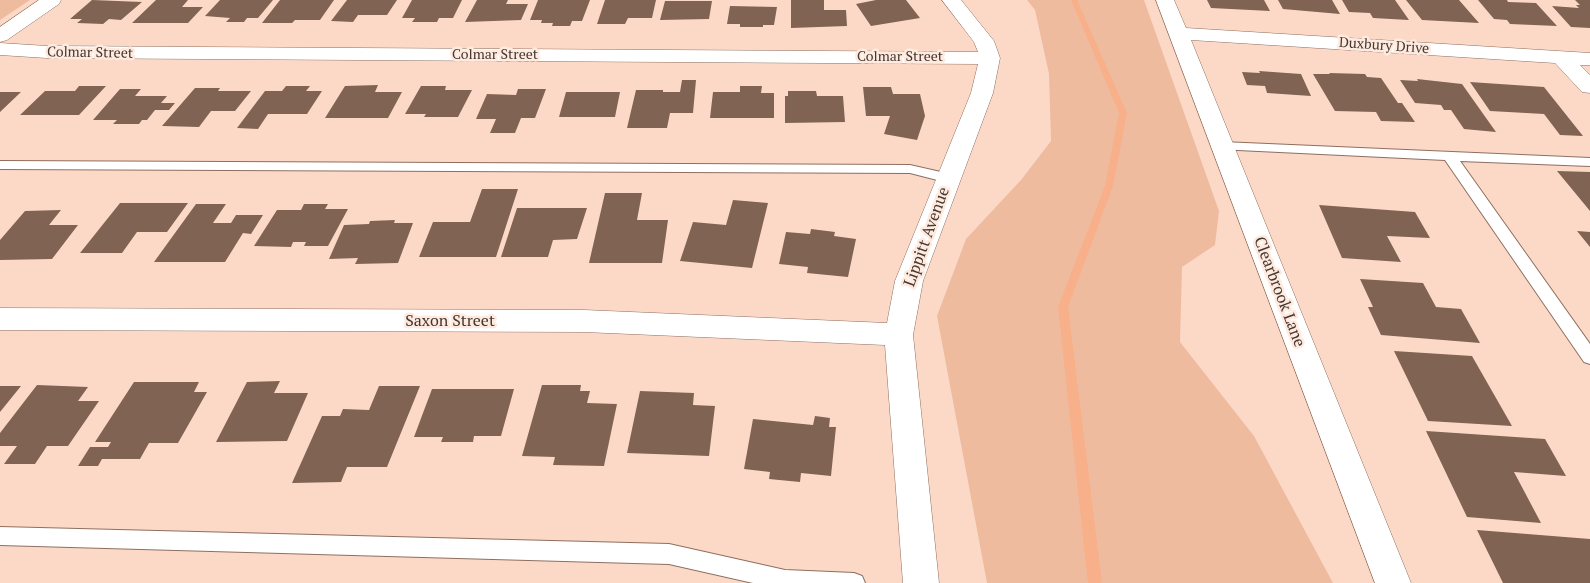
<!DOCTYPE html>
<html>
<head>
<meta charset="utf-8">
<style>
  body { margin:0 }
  canvas { display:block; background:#fcd9c7 }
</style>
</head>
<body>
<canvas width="1590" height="583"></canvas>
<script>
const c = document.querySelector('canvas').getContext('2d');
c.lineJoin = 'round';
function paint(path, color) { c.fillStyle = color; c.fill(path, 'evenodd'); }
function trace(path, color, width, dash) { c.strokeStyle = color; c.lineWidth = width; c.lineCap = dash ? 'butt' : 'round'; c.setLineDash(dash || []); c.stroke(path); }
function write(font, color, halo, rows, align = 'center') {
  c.font = font + ' "PT Serif",serif'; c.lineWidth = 5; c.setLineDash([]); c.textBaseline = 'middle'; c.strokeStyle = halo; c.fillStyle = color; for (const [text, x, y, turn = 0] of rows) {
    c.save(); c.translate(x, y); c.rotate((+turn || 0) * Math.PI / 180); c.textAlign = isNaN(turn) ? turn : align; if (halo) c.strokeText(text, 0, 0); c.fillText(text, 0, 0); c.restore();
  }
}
const green = new Path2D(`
  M0 0H30L0 20Z
  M1027 0H1144L1219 211 1215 245 1182 267 1180 342 1254 436 1333 583H987L937 316 966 239 1021 180 1051 141 1049 74 1035 10Z`);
const stream = new Path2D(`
  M1071 0H1077L1127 113 1113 186 1068 307 1102 583H1088L1058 307 1105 186 1119 113Z`);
const building = new Path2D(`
  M92 0 142 2 121 20 109 19 103 24 77 23 82 19H70Z
  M156 0H188L182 7H203L188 23H132Z
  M220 0H273L258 18H247L244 22H226L230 18 205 16Z
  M280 0H334L320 20H295L292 23H262Z
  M347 0H397L387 15H358L353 22 331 21Z
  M412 0H462L453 18H439L437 22H412L415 18H402Z
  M477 0H508L506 4H528L521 20 465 22Z
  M538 0H590L582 21H572L570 26H552L553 23H541L542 20H530Z
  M605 0H656L652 18H628L625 24H597Z
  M791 0H824V10H846L847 26 791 28Z
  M876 0H906L920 18 871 26 856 4Z
  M1207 0H1264L1270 11 1211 8Z
  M1278 0H1332L1340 14 1283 9Z
  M1342 0H1395L1409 20 1373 18 1370 13 1349 12Z
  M1406 0H1459L1479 23 1422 20Z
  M1478 0H1507L1508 2 1536 3 1557 26 1510 24 1507 20 1494 19Z
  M1575 0H1590V28L1571 27 1552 6 1579 8 1576 5H1580Z
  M665 1H712L709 19 660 20Z
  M730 6 777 7 774 25H763V27H740V24H727Z
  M1259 71 1301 74 1311 96 1267 93 1265 86 1247 85 1242 72 1260 73Z
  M1329 73 1365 74 1367 77 1381 78 1398 103H1402L1415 122 1381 121 1376 112 1335 111 1313 74H1330Z
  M1417 79 1462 84 1496 132 1464 129 1451 110H1444L1441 105 1415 103 1400 80 1418 81Z
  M682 80H696L693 113H670L667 128H627L636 90H663V92H680Z
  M1470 82 1544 87 1583 136 1560 135 1544 114 1490 111Z
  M378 85 375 92H402L388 118H325L345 86Z
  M79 86H106L79 115H20L45 91H75Z
  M286 86H310L306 91H322L307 114H268L258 129 237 128 265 91H282Z
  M421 86H446L445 90H472L458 117H424L426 114H405Z
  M740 86H762L761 93H774V118H710L713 92H740Z
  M863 87H891L893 94H920L925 116 917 140 884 134 890 116H866Z
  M195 88H220L218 91H251L235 111H211L199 127 162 126Z
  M120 89H141L135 96H167L161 103H175L169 110H155L147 120H142L139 124H113L117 120H93Z
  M518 89H546L535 118H521L515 133H490L496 119H476L487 94 516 95Z
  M788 91H816L817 96H843L845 122 785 123V96H788Z
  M0 92H21L0 112Z
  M566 92H620L615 117H559Z
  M1557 171 1590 172V211Z
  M482 189H518L496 257H419L433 222H470Z
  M605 193H642L637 220H668L662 263H589Z
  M733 200 768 203 752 268 680 261 693 222 726 225Z
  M120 203H188L167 232H137L122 253H80Z
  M196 204H226L213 223H231L236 215H263L251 234 243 233 225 262H154Z
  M304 204H328L325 209H348L328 246H304L306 242H293L291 247 254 246 277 210H301Z
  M1319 205 1415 212 1430 238 1387 236 1401 262 1342 258Z
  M517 208H587L577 239 553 240 548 257H501Z
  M61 210 49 225H78L52 259 0 260V240L25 211Z
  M395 220 394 223H413L398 263 355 264 358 258 329 259 344 225 369 224 370 221Z
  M811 229 835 232 834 236 856 239 848 277 807 273 808 267 779 264 786 232 810 234Z
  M1577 231 1590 232V247Z
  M1360 279 1423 283 1436 307 1461 309 1480 343 1381 335 1368 307H1373Z
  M1394 351 1472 356 1512 426 1428 421Z
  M280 381 274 393H308L287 441 216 442 247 382Z
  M134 382H199L194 392H207L178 443H149L140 459H102L98 466H78L90 447H108L111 442H95Z
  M37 385 88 387 78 401H99L68 446H47L35 464H4L17 446H0V433Z
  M542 385H581L580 391H590L587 403 617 404 604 466 553 465 555 457 522 456Z
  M0 386H21L0 412Z
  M379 386H420L387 467H347L341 482 292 483 322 416H340L343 409 369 410Z
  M432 389H514L501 436H474L473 442H441L443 437H414Z
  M640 391 694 393 693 405 715 406 709 456 627 453Z
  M815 416 830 418 829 427H836L831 476 801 473 800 482 769 479 770 472 744 469 753 419 813 425Z
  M1426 431 1545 439 1566 476 1514 472 1541 523 1467 517Z
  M1477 530 1590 539V583H1503Z`);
const lane = new Path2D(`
  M1222 142 1590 158V166L1460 161 1590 344V364L1584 362 1445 160 1217 149 1215 146 1217 143Z
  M0 161 910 165 954 175 956 178 954 181 949 183 910 173 0 169Z
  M0 527 669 544 785 570 854 573 862 576 865 583H753L669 564 0 545Z`);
const street = new Path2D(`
  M39 0H61L59 4 7 40 0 42V27Z
  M942 0H961L994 41 1000 58 993 93 923 281 913 335 939 583H903L885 345 584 332 0 330V308L584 310 887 323 895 281 971 93 978 64 47 58 0 55V43L47 46 978 52 974 42Z
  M1156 0H1174L1186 28 1590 53V65H1580L1590 75V93L1582 92 1555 63 1191 40 1411 583H1375Z`);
const farStreetnames = [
  ["Duxbury Drive",1384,46,4],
  ["Colmar Street",90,53,1],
  ["Colmar Street",495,55],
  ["Colmar Street",900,57]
];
const streetNames = [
  ["Lippitt Avenue",927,237,-70],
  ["Clearbrook Lane",1279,292,69],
  ["Saxon Street",450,321]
];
paint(green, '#efbb9f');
paint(stream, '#f7b089');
paint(building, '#816353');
trace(lane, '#8e6f5f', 2);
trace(street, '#8e6f5f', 1);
paint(lane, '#fff');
paint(street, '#fff');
write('14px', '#453830', '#ffeadf', farStreetnames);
write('16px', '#453830', '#ffeadf', streetNames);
</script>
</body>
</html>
